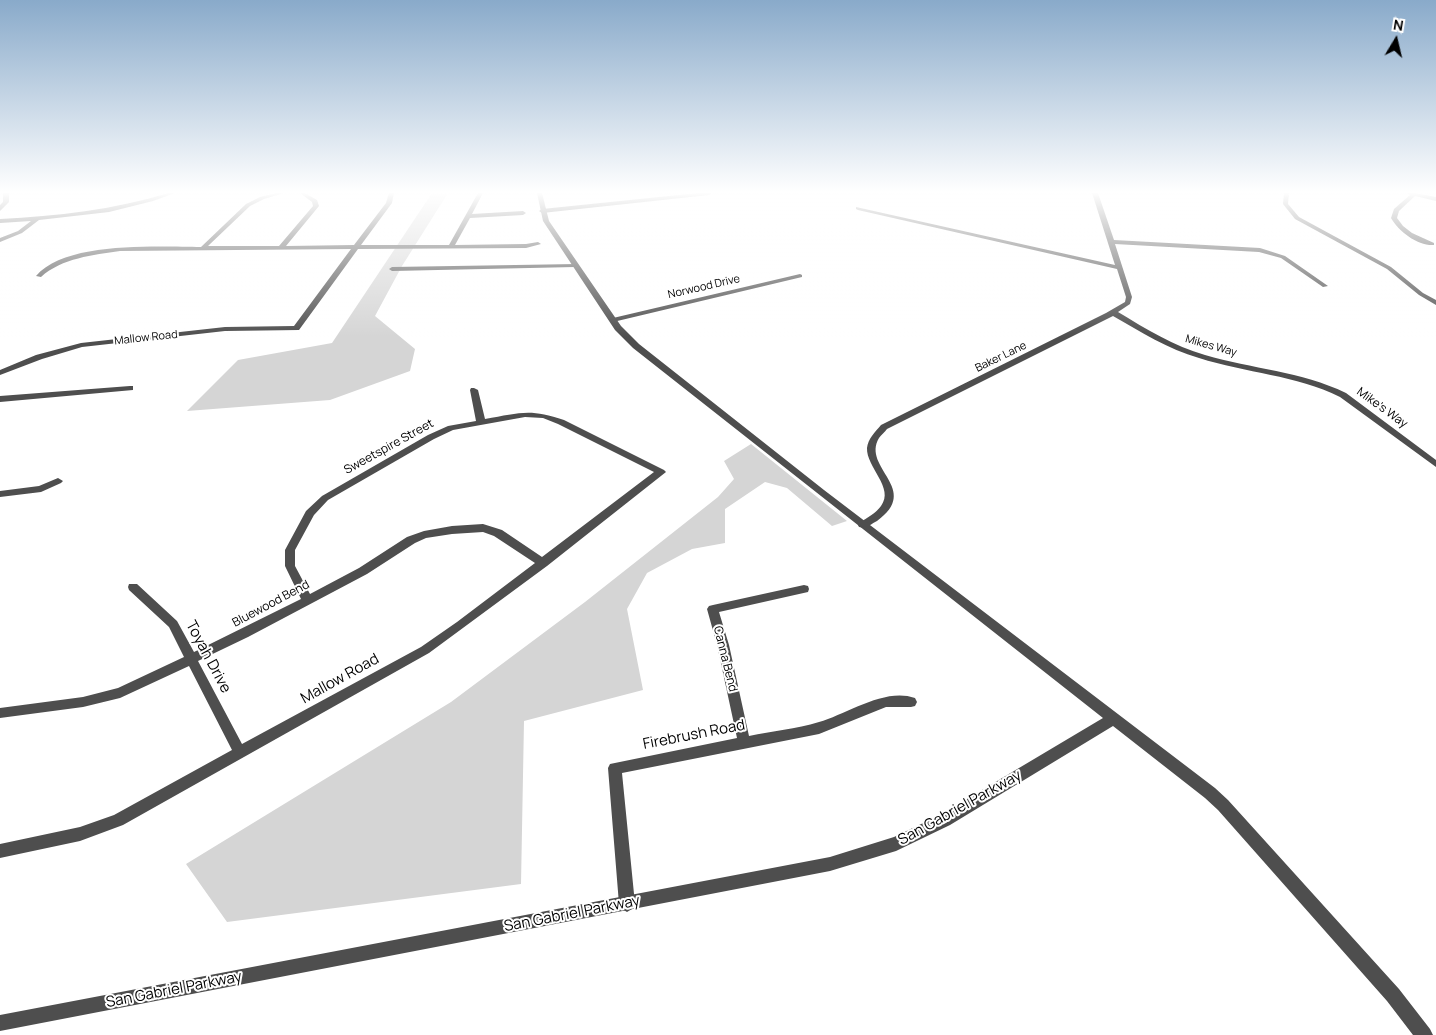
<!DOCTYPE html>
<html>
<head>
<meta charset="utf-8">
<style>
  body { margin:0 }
  #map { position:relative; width:1436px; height:1035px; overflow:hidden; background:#fff; font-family:Manrope,sans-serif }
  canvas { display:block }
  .north { position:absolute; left:1371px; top:15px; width:50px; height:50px; -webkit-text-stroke:4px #fff; paint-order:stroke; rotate:9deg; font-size:14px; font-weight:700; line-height:20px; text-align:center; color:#000 }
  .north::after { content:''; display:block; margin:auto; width:18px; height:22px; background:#000; clip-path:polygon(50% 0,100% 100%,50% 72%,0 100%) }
</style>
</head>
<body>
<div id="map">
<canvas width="1436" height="1035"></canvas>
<div class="north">N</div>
</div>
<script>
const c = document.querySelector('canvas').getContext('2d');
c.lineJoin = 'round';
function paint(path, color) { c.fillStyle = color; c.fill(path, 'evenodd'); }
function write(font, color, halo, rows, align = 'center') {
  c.font = font + ' Manrope,sans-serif'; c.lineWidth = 4; c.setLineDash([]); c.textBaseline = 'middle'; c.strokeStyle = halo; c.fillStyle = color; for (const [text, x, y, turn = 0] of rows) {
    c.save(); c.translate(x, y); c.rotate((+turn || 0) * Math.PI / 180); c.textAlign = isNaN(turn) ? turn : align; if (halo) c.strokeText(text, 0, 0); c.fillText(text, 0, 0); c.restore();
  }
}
const green = new Path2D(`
  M432 193H448L402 266 375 316 415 349 410 371 330 400 187 411 238 360 332 343Z
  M751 444 847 521 832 526 787 488 765 482 725 509V543L692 549 647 573 627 609 643 690 524 721 521 884 227 922 186 864 451 702 585 602 718 497 734 479 724 461Z`);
const minor = new Path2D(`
  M3 193H9V202L0 211V205L3 202Z
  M168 193H175L153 201 109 212 39 220 22 233 0 242V238L18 231 31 221 0 223V219C57 216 113 210 168 193Z
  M276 193H284L264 199 250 206 208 246H279L313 206 312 202 300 193H305L317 200 319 206 286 246 354 245 386 203 389 193H394L392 203 361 245H449L478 193H483L472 214 523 211 526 213 523 215 470 218 455 245 526 244 538 242 541 244 526 248 358 249 299 330 225 331 82 347 42 359 0 375V370L36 355 81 343 225 327 294 326 351 249 120 251C93 255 62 258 41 277L36 276C66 241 157 247 201 247L246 204 260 197Z
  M698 193H712L709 195 542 213 539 211 542 209Z
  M1092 193H1098L1114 240 1260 248 1285 256 1328 286 1323 287 1281 258 1259 252 1115 244 1132 297 1130 304 1118 312C1146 329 1174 346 1205 355 1252 369 1301 371 1346 393L1436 460V467L1340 397C1296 375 1246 373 1199 358 1168 349 1141 332 1113 316L887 429C885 432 881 435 879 438 861 468 922 489 877 521 871 524 866 529 859 527L858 525 859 523C867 518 876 513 881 506 895 488 866 467 867 448 868 439 875 432 881 425L1106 313 1125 302 1126 297 1117 269 858 210 856 209V207L1115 265Z
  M1284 193H1289L1288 204 1299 217 1391 267 1423 293 1436 300V305L1419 295 1387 269 1295 219 1283 204Z
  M1406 193H1415L1436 197V201L1415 196 1399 211 1397 218 1403 226 1412 233 1434 243V245C1418 246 1399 232 1391 218L1394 209 1410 195Z
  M577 264V266L575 267 392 271 389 269 392 267Z
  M800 274 802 275V277L613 322 609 320 613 318Z
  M130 386H133V390L0 402V396Z
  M471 388H474L478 390 485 419C519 413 530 408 564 420L664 470 666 472 547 566 429 653 123 825 80 841 0 858V844L80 827 114 815 232 750 189 666 120 698 83 707 0 718V708L83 697 118 688 184 657 169 627 129 590 128 587 129 584H137L177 621 194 652 301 599 285 566V550L306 511 322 496 428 435 448 426 476 421 470 390ZM525 417 543 418 558 424 654 472 542 557 502 530 483 524 452 526 424 531 407 537 359 568 310 594 295 566V550L314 515 328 500 434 439 453 430ZM483 532 494 536 535 563 457 622 421 647 242 744 198 661 248 637 367 574 415 543 426 538 452 534Z
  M58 478 63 481 61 483 41 492 0 497V491L39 486Z
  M804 585 808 586 809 589 808 592 719 612 729 645 749 736C772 731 796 729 819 722 847 714 885 687 915 698L917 702 915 706 911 707H886L819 734 622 773 635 904 632 909 627 912 622 909 619 904 608 768 610 764 737 738 717 645 707 609 709 606 713 605Z`);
const tertiary = new Path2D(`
  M537 193H542L549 221 621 326 639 344 824 490 1215 788 1228 800 1399 989 1430 1029 1433 1035H1413L1387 1001 1218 810 1205 798 1113 726 950 825 896 851 830 871 0 1031V1015L830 857 894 837 940 815 1103 718 633 348 615 330 543 221Z`);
const farStreetnames = [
  ["Norwood Drive",704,287,-13],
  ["Mallow Road",146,338,-6],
  ["Mikes Way",1211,346,16],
  ["Baker Lane",1001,357,-26]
];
const streetNames = [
  ["Mike's Way",1382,408,36],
  ["Sweetspire Street",389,447,-29],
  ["Bluewood Bend",271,604,-28],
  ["Canna Bend",725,659,76]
];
const nearStreetnames = [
  ["Toyah Drive",208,657,62],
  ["Mallow Road",340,679,-29],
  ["Firebrush Road",694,735,-11],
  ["San Gabriel Parkway",960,808,-29],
  ["San Gabriel Parkway",572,914,-11],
  ["San Gabriel Parkway",174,990,-11]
];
paint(green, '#d5d5d5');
paint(minor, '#4e4e4e');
paint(tertiary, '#4e4e4e');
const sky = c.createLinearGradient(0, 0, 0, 337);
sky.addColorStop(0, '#89aaca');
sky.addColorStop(0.57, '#fff');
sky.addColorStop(1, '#ffffff00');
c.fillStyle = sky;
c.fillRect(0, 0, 1436, 337);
write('11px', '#000', '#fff', farStreetnames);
write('12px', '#000', '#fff', streetNames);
write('15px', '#000', '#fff', nearStreetnames);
</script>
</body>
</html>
